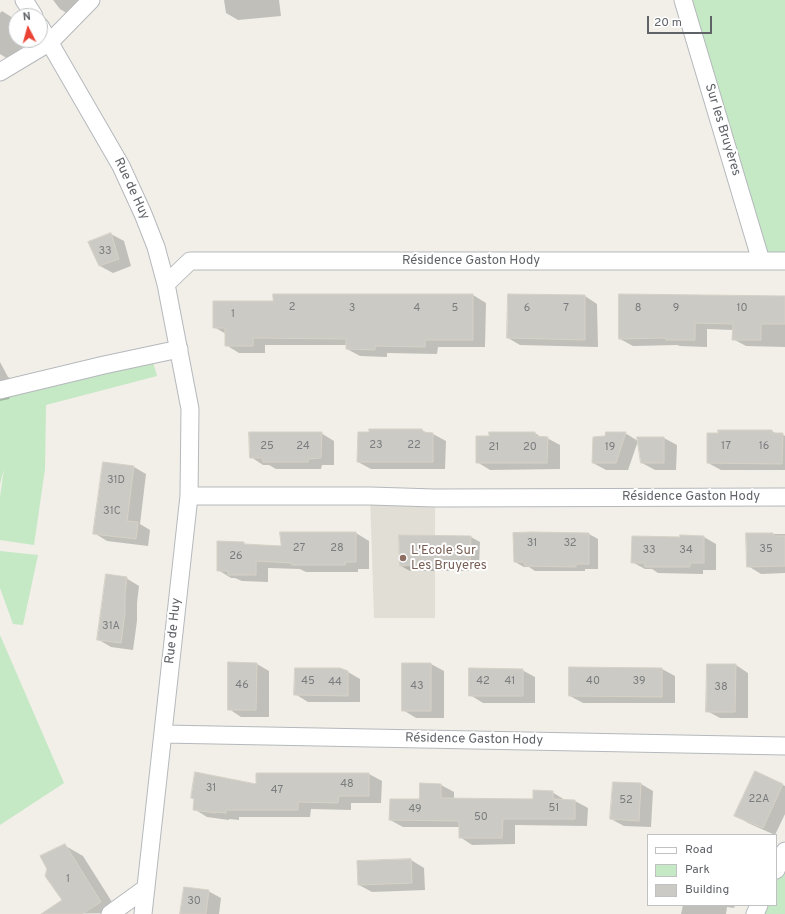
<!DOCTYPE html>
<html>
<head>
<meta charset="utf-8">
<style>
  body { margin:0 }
  #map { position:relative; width:785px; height:914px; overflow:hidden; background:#f1efe8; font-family:Overpass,sans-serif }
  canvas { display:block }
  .legend { position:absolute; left:647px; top:834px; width:130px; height:72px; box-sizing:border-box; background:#fff; border:1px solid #bfc1c3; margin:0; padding:5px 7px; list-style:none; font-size:12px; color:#5f6368 }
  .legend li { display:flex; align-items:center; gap:8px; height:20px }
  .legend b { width:20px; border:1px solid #bfc1c3 }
  .north { position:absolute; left:8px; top:8px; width:40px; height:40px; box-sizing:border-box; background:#fff; border:1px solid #bfc1c3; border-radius:50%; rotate:354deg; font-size:11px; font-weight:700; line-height:16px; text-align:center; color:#5f6368 }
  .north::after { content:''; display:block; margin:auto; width:14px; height:18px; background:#ea4335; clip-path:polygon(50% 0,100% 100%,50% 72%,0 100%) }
  .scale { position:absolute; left:647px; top:16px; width:65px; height:18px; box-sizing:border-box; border:2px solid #5f6368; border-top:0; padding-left:5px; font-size:12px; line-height:14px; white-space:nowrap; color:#5f6368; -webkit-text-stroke:3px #fff; paint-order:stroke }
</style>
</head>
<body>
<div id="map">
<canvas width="785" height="914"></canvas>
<ul class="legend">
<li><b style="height:5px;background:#fff"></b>Road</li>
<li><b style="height:11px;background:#c5e8c5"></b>Park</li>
<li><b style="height:11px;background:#cccac5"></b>Building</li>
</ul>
<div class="north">N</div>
<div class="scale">20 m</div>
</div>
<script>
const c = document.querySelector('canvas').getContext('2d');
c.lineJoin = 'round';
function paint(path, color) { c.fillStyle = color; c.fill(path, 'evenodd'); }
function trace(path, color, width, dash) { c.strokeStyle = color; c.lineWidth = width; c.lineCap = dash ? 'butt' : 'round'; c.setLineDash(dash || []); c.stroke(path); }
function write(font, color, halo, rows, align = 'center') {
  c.font = font + ' Overpass,sans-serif'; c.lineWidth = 4; c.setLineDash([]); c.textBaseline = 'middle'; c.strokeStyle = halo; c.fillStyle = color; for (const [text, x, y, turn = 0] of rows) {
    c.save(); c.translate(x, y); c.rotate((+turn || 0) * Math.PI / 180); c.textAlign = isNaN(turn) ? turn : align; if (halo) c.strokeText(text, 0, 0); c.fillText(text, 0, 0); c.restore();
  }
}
const education = new Path2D(`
  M370 496 435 498V618H374Z`);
const green = new Path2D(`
  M683 0H785V261H761Z
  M151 355 157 376 46 405 45 469 34 545 0 540V497L4 469 0 484V390Z
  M0 551 38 555 23 625 13 624 0 588Z
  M0 635 64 783 0 825Z
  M785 851V914H755L759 905H776V870Z`);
const shadow = new Path2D(`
  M53 0H81L73 17 60 9Z
  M224 0H279L281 16 238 20 226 13Z
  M2 11 16 20V40H31L8 59 0 54V13Z
  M111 234 124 241 131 266 113 273 100 266 89 242Z
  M473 295 486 303 485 347H438L437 354 387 353V357L360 356 347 349V345H265V353H239L226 345V334L214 327 274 302Z
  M585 296 597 304 598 347 520 345 508 338Z
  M785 296V347L746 346 733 339V330L707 329V347L680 346 677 345 633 346 620 339Z
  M0 362 8 377 12 379V393L9 399 0 401Z
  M422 430 427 433 433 434 446 441 445 469H371L358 462Z
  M772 431 777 434H782L785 436V470H721L708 463Z
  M321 433 334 441V465H322L321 469H276L269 465H263L251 457Z
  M535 433 542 438H547L560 445V469L490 470 477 462Z
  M625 433 638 441 628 470H606L593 463Z
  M638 438H664L677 445 676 470H655L642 463Z
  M134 467 146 474 140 524 150 530 148 546 107 541 94 533Z
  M356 533 369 541V569H358V572H306L300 569 268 568V582L242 581 235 578H231L218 570 243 543 247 545 282 547Z
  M589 534 598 539V569H585V571H535L529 567H524L515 562Z
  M747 534H785V573L761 574 748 566Z
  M471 537 480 542 479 567H469V571H410L401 566Z
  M704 537 716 544V570H703V574L658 573 652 569H645L632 562 681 538Z
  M126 578 139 586 137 603V621L133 650 111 647 99 640Z
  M257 664 269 671V717H241L229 709Z
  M403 664H431L444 671V718H416L403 710Z
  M736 665 748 673V718H720L707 711Z
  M570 668 662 669 675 676V703H583L570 696Z
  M522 670 535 677V703H483L470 695Z
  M348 672 360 679V702H308L295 694Z
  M257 774H369L382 781 381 803H351V810L311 809 310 817H239V820L229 819V820L207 817 194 809 257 785Z
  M421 784 441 785 454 792V799L534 800 552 792 565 800 575 801 588 808 587 826 515 825V844L472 845 460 837V827H403L390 820 420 800Z
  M641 784 653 791 651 827 624 826 611 819Z
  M783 785 785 786V814L775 835 748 823 736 816Z
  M64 845 83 856 119 913 44 914 63 900Z
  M411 860 424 868 425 890 372 892 359 885 358 862Z
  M208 891 221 898 219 914H181Z
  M683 905H735L734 908 727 907 726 914H681Z`);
const building = new Path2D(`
  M111 233 119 259 99 266 88 242Z
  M273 294H473V340H425V347L375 346V350L346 349V339L253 338V346H225V328H213V301H273Z
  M508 294 585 295V340L507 338Z
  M619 294 785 296V324H761V340H732L733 324 695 323V340H666V338L619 339Z
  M369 429H422L423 432 433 433V462H357L358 432H369Z
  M718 430H772V433H783L782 464 707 463V433H718Z
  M249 432H322L321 458 309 459 308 462H263L262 458H250Z
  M489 432H535V436L548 437 547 463H476V436H489Z
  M606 432H626L616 463H592L593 437 605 436Z
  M637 437H664V463H641Z
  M103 462 134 466 127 521 138 522 136 539 93 534Z
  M280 532H356V562H346L345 565H292L291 563 256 561V575H228V571H217V541L244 542V544L281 546Z
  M532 532 589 533V564H576V567L525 566 524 562H514L513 533Z
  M746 533H773L774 536H785V566L747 567Z
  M399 535 471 536 470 562H460V566L434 565 400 566Z
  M680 535 704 536V563H690V567H645V563H631L632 536 680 537Z
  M106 574 127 577 125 595V613L121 643 97 640Z
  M228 662 257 663 256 710H228Z
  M402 663H431V711H402Z
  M707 664H736L735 712H706Z
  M569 667 662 668V697L569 696Z
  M295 668H340L348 671V696L294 695Z
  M469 668 523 669V696H469Z
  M755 771 783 784 763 828 734 816Z
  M195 772 256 784V773H369V796H339L338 803 298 802V810H226V813L216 812V813L193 810 194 799 191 798Z
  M613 782 641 783 639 821 610 819Z
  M420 783 441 784V798L533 799V790L553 791V799L575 800V819H503L502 838H459V821L389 820 390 799H419Z
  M65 844 101 902 82 914H41L62 900 45 876 47 869 40 856Z
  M411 859 412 883 358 885 357 861Z
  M184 887 209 890 206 914H180Z`);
const street = new Path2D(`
  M24 0 34 16
  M683 0 761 261
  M40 26 121 166 143 214 156 247 166 284 190 409 189 496 143 914
  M0 72 50 42 91 0
  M166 284 190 261H785
  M0 390 104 365 179 349
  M189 496H370L435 498 785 497
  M163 734 785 746
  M776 870 785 851
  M110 914 146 888
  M755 914 759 905`);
const markers = [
  [403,558,4,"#8d6e63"]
];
const numberNames = [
  ["33",105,252],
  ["2",292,308],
  ["3",352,309],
  ["4",417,309],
  ["5",455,309],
  ["6",527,309],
  ["7",566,309],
  ["8",638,309],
  ["9",676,309],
  ["10",742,309],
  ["1",233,315],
  ["23",376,446],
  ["22",414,446],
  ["25",267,447],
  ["24",303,447],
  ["17",726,447],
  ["16",764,447],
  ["21",494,448],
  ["20",530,448],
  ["19",610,448],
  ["31D",116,481],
  ["31C",112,512],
  ["31",532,544],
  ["32",570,544],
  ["27",299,549],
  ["28",337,549],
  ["35",766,550],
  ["33",649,551],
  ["34",686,551],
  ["26",236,557],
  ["31A",111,627],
  ["45",308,682],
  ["42",483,682],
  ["41",510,682],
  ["40",593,682],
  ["39",639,682],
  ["44",335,683],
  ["46",242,686],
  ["43",417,687],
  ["38",721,688],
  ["48",347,785],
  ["31",211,789],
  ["47",277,791],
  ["22A",759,800],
  ["52",626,801],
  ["51",554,809],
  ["49",415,810],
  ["50",481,818],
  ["1",68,880],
  ["30",194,902]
];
const streetNames = [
  ["Sur les Bruyères",722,130,73],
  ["Rue de Huy",131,189,65],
  ["Résidence Gaston Hody",471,261],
  ["Résidence Gaston Hody",691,497],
  ["Rue de Huy",174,631,-84],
  ["Résidence Gaston Hody",474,740,1]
];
const educationNames = [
  ["L'Ecole Sur",411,551],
  ["Les Bruyeres",411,566]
];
paint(education, '#e1ded6');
paint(green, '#c5e8c5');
paint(shadow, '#0003');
paint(building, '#cccac5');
trace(building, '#d6d1c6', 1);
trace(street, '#b5b8bc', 19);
trace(street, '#fff', 17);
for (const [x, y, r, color] of markers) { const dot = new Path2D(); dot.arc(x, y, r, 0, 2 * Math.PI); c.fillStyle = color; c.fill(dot); trace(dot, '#fff', 1.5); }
write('11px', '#7a7d7f', null, numberNames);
write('13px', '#5f6368', '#fff', streetNames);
write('13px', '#785e54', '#fff', educationNames, 'left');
</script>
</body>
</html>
